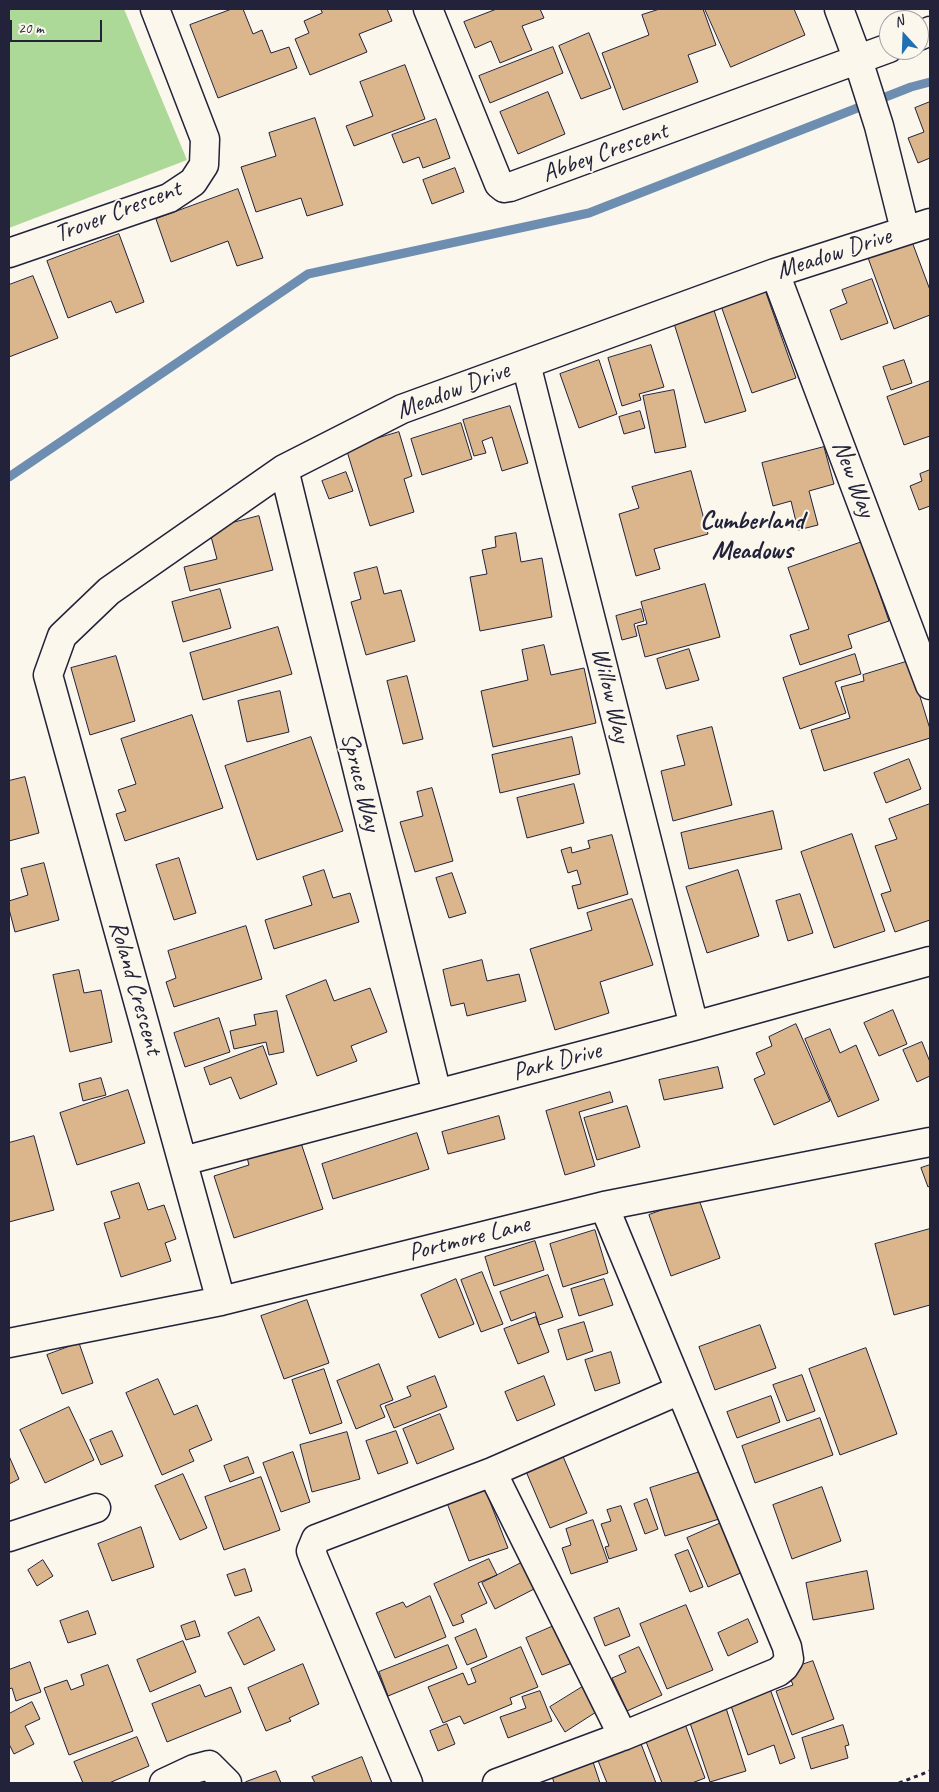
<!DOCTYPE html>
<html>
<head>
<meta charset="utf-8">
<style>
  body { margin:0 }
  #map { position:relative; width:939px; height:1792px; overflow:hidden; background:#fbf7ec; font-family:Caveat,sans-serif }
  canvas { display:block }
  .frame { position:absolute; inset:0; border:10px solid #22223b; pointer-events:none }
  .north { position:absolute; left:879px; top:10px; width:50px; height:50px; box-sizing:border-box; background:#fbf7ec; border:1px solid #a4a2a5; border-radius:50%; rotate:340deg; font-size:14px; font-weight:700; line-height:20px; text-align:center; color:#22223b }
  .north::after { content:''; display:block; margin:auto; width:18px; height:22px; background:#1f6fb2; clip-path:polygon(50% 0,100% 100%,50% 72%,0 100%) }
  .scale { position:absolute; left:10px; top:20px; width:92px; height:22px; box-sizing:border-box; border:2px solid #22223b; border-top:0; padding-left:6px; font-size:15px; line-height:18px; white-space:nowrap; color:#22223b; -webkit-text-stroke:4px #fbf7ec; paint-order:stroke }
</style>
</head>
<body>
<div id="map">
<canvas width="939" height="1792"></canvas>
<div class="frame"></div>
<div class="north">N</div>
<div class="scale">20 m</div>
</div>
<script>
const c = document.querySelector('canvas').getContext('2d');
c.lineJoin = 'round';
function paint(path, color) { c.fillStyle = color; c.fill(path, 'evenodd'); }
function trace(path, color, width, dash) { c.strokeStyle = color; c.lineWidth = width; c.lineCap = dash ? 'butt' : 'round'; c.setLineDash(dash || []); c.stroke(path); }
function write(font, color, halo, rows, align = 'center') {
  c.font = font + ' Caveat,sans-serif'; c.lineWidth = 4; c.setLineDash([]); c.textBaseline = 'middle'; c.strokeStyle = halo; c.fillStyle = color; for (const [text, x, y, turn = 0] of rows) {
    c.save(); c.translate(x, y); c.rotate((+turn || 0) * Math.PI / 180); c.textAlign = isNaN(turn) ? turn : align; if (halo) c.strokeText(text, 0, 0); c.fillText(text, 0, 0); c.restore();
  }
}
const green = new Path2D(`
  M9 9H124L187 160 9 228Z`);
const stream = new Path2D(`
  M9 477 308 274 589 213 911 87 930 82`);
const building = new Path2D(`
  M232 9H243L253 34 262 30 271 53 289 47 297 68 218 98 190 25Z
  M321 9H387L392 21 359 34 367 52 310 75 295 39 309 33 304 21 322 13Z
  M497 9H540L544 18 522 26 532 50 500 63 491 41 475 48 464 22Z
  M660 9H703L716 45 688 55 698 82 623 110 602 53 649 35 642 15Z
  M705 9H794L805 35 731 67Z
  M589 33 611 88 581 99 559 46Z
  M553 47 563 73 490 103 479 76Z
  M405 65 425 119 354 146 346 126 373 116 360 82Z
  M548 92 565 134 518 154 500 112Z
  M930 102V158L918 163 908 138 924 132 915 108Z
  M315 118 343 205 307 216 301 198 256 212 241 167 276 156 269 133Z
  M436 119 450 158 423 168 419 157 403 163 392 135Z
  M455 168 464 192 432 204 423 180Z
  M238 189 263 258 237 266 228 241 171 262 156 219Z
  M119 234 144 302 116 313 111 301 68 318 47 261Z
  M911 239 930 290V315L894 329 867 255Z
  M33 276 58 338 9 357V285Z
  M872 279 888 323 841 340 830 310 847 303 842 290Z
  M764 287 796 378 752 393 720 303Z
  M712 304 746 411 705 423 672 317Z
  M651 345 664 387 639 394 641 400 622 406 608 358Z
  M599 360 617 414 579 428 560 374Z
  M904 360 912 383 891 390 883 367Z
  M930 381V436L904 445 887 397Z
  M674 390 686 447 655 453 643 396Z
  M510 406 528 463 502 471 492 437 482 441 486 453 474 456 463 420Z
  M640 411 645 428 624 434 619 417Z
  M461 423 472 459 422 475 411 439Z
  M399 432 412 476 404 479 414 512 370 526 346 448Z
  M824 447 834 484 809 491 818 525 798 530 791 501 773 506 762 463Z
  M930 470V506L919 510 910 486 922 481 920 474Z
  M691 471 708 534 654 549 660 569 636 576 619 514 639 508 632 487Z
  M346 472 353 491 329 499 322 481Z
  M259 516 273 570 190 591 184 567 217 559 209 529Z
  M516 533 521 562 542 558 552 617 480 631 470 577 487 574 482 550 496 547 495 537Z
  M862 542 889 621 848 635 852 648 800 665 790 635 809 629 788 568Z
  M377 567 384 594 401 590 415 641 366 655 351 602 361 599 354 573Z
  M705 584 720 637 645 657 637 626 647 624 641 602Z
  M220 589 231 628 183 642 172 602Z
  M641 609 644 621 634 624 637 636 622 640 616 616Z
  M278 627 292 674 203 700 190 653Z
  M544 645 551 675 584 668 596 723 493 747 481 691 528 680 522 650Z
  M689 649 699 680 666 689 657 659Z
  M855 654 861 674 835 682 846 713 800 729 783 678Z
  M116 656 135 721 90 735 71 668Z
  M909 661 930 729V738L824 771 811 730 850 718 841 687 864 681 863 675Z
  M407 676 423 739 403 744 387 681Z
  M280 691 289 732 247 742 238 701Z
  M192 715 223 808 125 841 116 814 126 811 118 790 136 784 121 739Z
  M712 727 732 805 673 821 661 771 685 765 677 736Z
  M311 737 343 831 257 860 225 766Z
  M572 737 580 774 500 793 492 755Z
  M909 759 921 789 886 803 874 773Z
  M25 777 39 833 9 841V781Z
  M574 784 584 823 527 838 517 798Z
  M432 788 453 861 415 872 400 822 423 816 417 792Z
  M930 804V920L895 932 881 894 891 891 875 846 897 839 889 819Z
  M773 811 782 849 689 869 681 833Z
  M852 834 885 931 834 948 801 852Z
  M612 835 628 894 578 909 572 886 581 884 577 870 568 873 561 850 571 847 572 853 590 848 588 841Z
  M179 858 196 913 174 920 156 865Z
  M44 863 59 920 15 932 9 909V901L28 895 21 869Z
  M324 870 333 898 350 893 359 922 274 949 265 920 312 905 303 877Z
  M738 870 759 936 707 953 686 887Z
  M452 873 466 913 449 918 436 878Z
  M800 894 813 933 788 941 776 901Z
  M632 899 653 965 600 982 609 1013 555 1030 530 949 592 930 587 913Z
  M246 926 262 979 174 1007 166 982 176 978 168 951Z
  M482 960 487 981 519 974 526 1001 467 1016 464 1003 451 1006 443 970Z
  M79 970 84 993 101 990 112 1042 70 1052 53 975Z
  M326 980 334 1001 370 988 387 1032 351 1046 357 1061 317 1076 286 996Z
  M893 1010 907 1044 879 1056 864 1023Z
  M277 1011 284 1052 269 1055 266 1042 234 1049 230 1031 256 1025 254 1015Z
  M219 1018 230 1052 185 1067 174 1033Z
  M796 1024 830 1101 774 1125 754 1079 765 1074 756 1053 772 1046 769 1037Z
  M830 1029 840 1053 856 1045 879 1100 838 1117 805 1039Z
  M922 1042 930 1062V1076L917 1082 903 1050Z
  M263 1046 277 1084 240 1099 231 1077 210 1085 204 1068Z
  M718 1067 723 1088 664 1100 659 1080Z
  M101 1078 106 1095 83 1101 79 1084Z
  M128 1090 145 1143 77 1165 60 1113Z
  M610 1092 613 1102 579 1112 595 1166 565 1175 546 1111Z
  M627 1106 640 1147 597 1160 584 1118Z
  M499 1116 505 1139 448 1154 442 1132Z
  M417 1133 429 1169 333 1199 322 1164Z
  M34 1136 54 1210 9 1222V1143Z
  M299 1137 323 1209 234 1238 214 1176 249 1165 246 1154Z
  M930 1165V1186L928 1187 921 1168Z
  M139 1183 148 1210 164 1205 176 1239 165 1243 171 1261 121 1277 104 1223 120 1218 111 1192Z
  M698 1197 720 1258 671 1276 649 1215Z
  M930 1229V1305L894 1315 875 1244Z
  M595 1230 608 1273 563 1287 550 1244Z
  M535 1241 544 1270 494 1286 485 1257Z
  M482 1272 503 1324 481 1332 461 1280Z
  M548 1275 563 1317 539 1325 535 1312 511 1321 500 1292Z
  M456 1279 474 1324 439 1338 421 1295Z
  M604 1279 613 1305 579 1316 571 1289Z
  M307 1300 329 1363 284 1379 261 1316Z
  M536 1317 549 1352 518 1364 504 1329Z
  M584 1322 593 1351 567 1360 558 1330Z
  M760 1325 776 1368 715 1390 699 1347Z
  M79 1343 93 1383 62 1394 47 1355Z
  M866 1348 897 1434 840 1455 809 1369Z
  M611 1352 620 1383 595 1391 585 1360Z
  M379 1364 393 1400 380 1405 385 1417 356 1429 337 1381Z
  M324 1369 342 1423 310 1434 292 1380Z
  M802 1375 815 1411 787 1421 773 1385Z
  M435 1376 447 1407 394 1428 385 1406 411 1396 407 1387Z
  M544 1376 555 1405 517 1421 505 1392Z
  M158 1379 174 1415 197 1405 212 1440 189 1450 194 1461 162 1475 126 1393Z
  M771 1396 780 1422 737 1438 727 1412Z
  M69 1407 94 1460 45 1483 20 1430Z
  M440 1414 454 1449 417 1464 403 1429Z
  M820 1418 833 1455 755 1483 742 1446Z
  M112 1431 123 1456 101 1465 90 1440Z
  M396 1431 408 1463 378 1474 366 1441Z
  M347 1432 360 1479 312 1492 300 1445Z
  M293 1452 310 1502 281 1512 263 1463Z
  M562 1454 587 1513 550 1528 525 1469Z
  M9 1456 19 1479 9 1484Z
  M248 1457 254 1473 230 1482 224 1466Z
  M703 1471 719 1519 665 1536 650 1488Z
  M183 1474 207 1528 180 1540 155 1486Z
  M261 1477 280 1530 224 1550 205 1497Z
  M822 1487 841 1541 792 1559 773 1505Z
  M485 1489 508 1548 469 1561 447 1503Z
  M647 1499 658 1529 645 1534 634 1504Z
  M621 1506 637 1550 609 1559 605 1547 609 1546 601 1524 611 1521 607 1510Z
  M593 1520 608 1562 571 1574 562 1548 571 1545 566 1529Z
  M721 1523 743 1572 708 1587 687 1538Z
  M141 1527 154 1567 112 1581 98 1544Z
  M688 1550 703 1587 690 1592 675 1555Z
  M489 1559 497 1575 478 1583 487 1603 461 1615 464 1622 453 1626 434 1584Z
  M43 1560 53 1576 37 1586 28 1570Z
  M525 1561 538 1587 495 1609 482 1583Z
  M245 1569 252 1591 235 1596 227 1575Z
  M867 1571 874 1609 813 1620 806 1583Z
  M430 1596 446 1637 395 1658 376 1613 403 1602 406 1607Z
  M686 1605 713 1670 667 1689 640 1624Z
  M619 1608 630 1636 605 1646 594 1618Z
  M88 1611 96 1634 68 1643 60 1621Z
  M259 1617 275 1650 244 1665 228 1633Z
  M748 1619 758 1642 728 1656 718 1633Z
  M195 1621 200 1636 186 1640 181 1626Z
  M556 1625 572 1663 542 1675 526 1638Z
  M476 1629 487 1657 467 1665 455 1638Z
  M183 1641 196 1672 150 1692 137 1660Z
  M448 1645 457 1668 388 1696 379 1672Z
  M521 1647 538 1687 510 1698 512 1704 464 1724 460 1716 443 1723 428 1687 463 1673 468 1685 476 1682 471 1669Z
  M639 1647 662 1695 627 1711 612 1678 626 1672 619 1656Z
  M813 1661 834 1719 792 1735 776 1691 793 1685 787 1670Z
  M30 1662 41 1692 16 1701 12 1688 9 1689V1670Z
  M303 1664 319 1704 289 1718 291 1721 266 1731 248 1688Z
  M108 1665 133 1731 69 1755 44 1688 67 1680 71 1690 84 1685 81 1675Z
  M592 1681 607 1705 565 1732 550 1707Z
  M200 1685 205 1697 231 1687 241 1712 167 1742 152 1704Z
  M770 1689 795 1758 780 1764 774 1745 748 1755 730 1703Z
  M540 1691 552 1721 508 1738 500 1717 526 1708 522 1697Z
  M32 1702 40 1719 25 1726 34 1744 14 1754 9 1744V1714Z
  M726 1708 746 1771 710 1782 689 1720Z
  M447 1724 455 1744 438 1751 430 1731Z
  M685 1724 705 1778 692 1783H662L645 1739Z
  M843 1725 849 1745 845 1746 848 1758 811 1769 802 1738Z
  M638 1736 656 1783H607L595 1753Z
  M137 1737 149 1766 109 1783H83L74 1762Z
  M362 1757 372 1783H315L312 1777Z
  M593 1762 600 1783H554L552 1776Z
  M276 1771 281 1783H247L246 1782Z`);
const path = new Path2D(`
  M899 1783 930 1771`);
const street = new Path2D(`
  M428 9 499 184 504 188 510 187 889 48
  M839 9 858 60 879 126 905 230
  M919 36 930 31
  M9 253 169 198 193 182 204 165 205 139 155 9
  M775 273 930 685
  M526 364 694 1026
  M284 469 437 1094
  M183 1161 694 1026 930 961
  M221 1301 48 675 62 636 109 591 284 469 402 409 775 273 930 223
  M9 1343 221 1301 604 1206 930 1142
  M492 1472 623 1736
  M9 1537 96 1508
  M164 1783 194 1769 209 1765 227 1783
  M408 1783 314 1559 311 1551 316 1539 492 1472 680 1390
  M497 1783 623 1736 778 1672 784 1667 789 1659 787 1647 604 1206`);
const streetNames = [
  ["Abbey Crescent",605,153,-20],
  ["Trover Crescent",118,212,-21],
  ["Meadow Drive",834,254,-18],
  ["Meadow Drive",453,391,-21],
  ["New Way",853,479,69],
  ["Willow Way",610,695,76],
  ["Spruce Way",360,782,76],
  ["Roland Crescent",135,988,74],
  ["Park Drive",557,1062,-15],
  ["Portmore Lane",469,1239,-14]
];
const neighbourhoodNames = [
  ["Cumberland",752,521],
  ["Meadows",752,551]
];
paint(green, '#acd997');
trace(stream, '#6e8eb1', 9);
paint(building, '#dbb58c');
trace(building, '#22223b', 1);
trace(street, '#22223b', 31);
trace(path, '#22223b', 3, [4, 4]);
trace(street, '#fbf7ec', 28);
write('25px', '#22223b', '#fbf7ec', streetNames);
write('bold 26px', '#22223b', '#fbf7ec', neighbourhoodNames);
</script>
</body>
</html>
